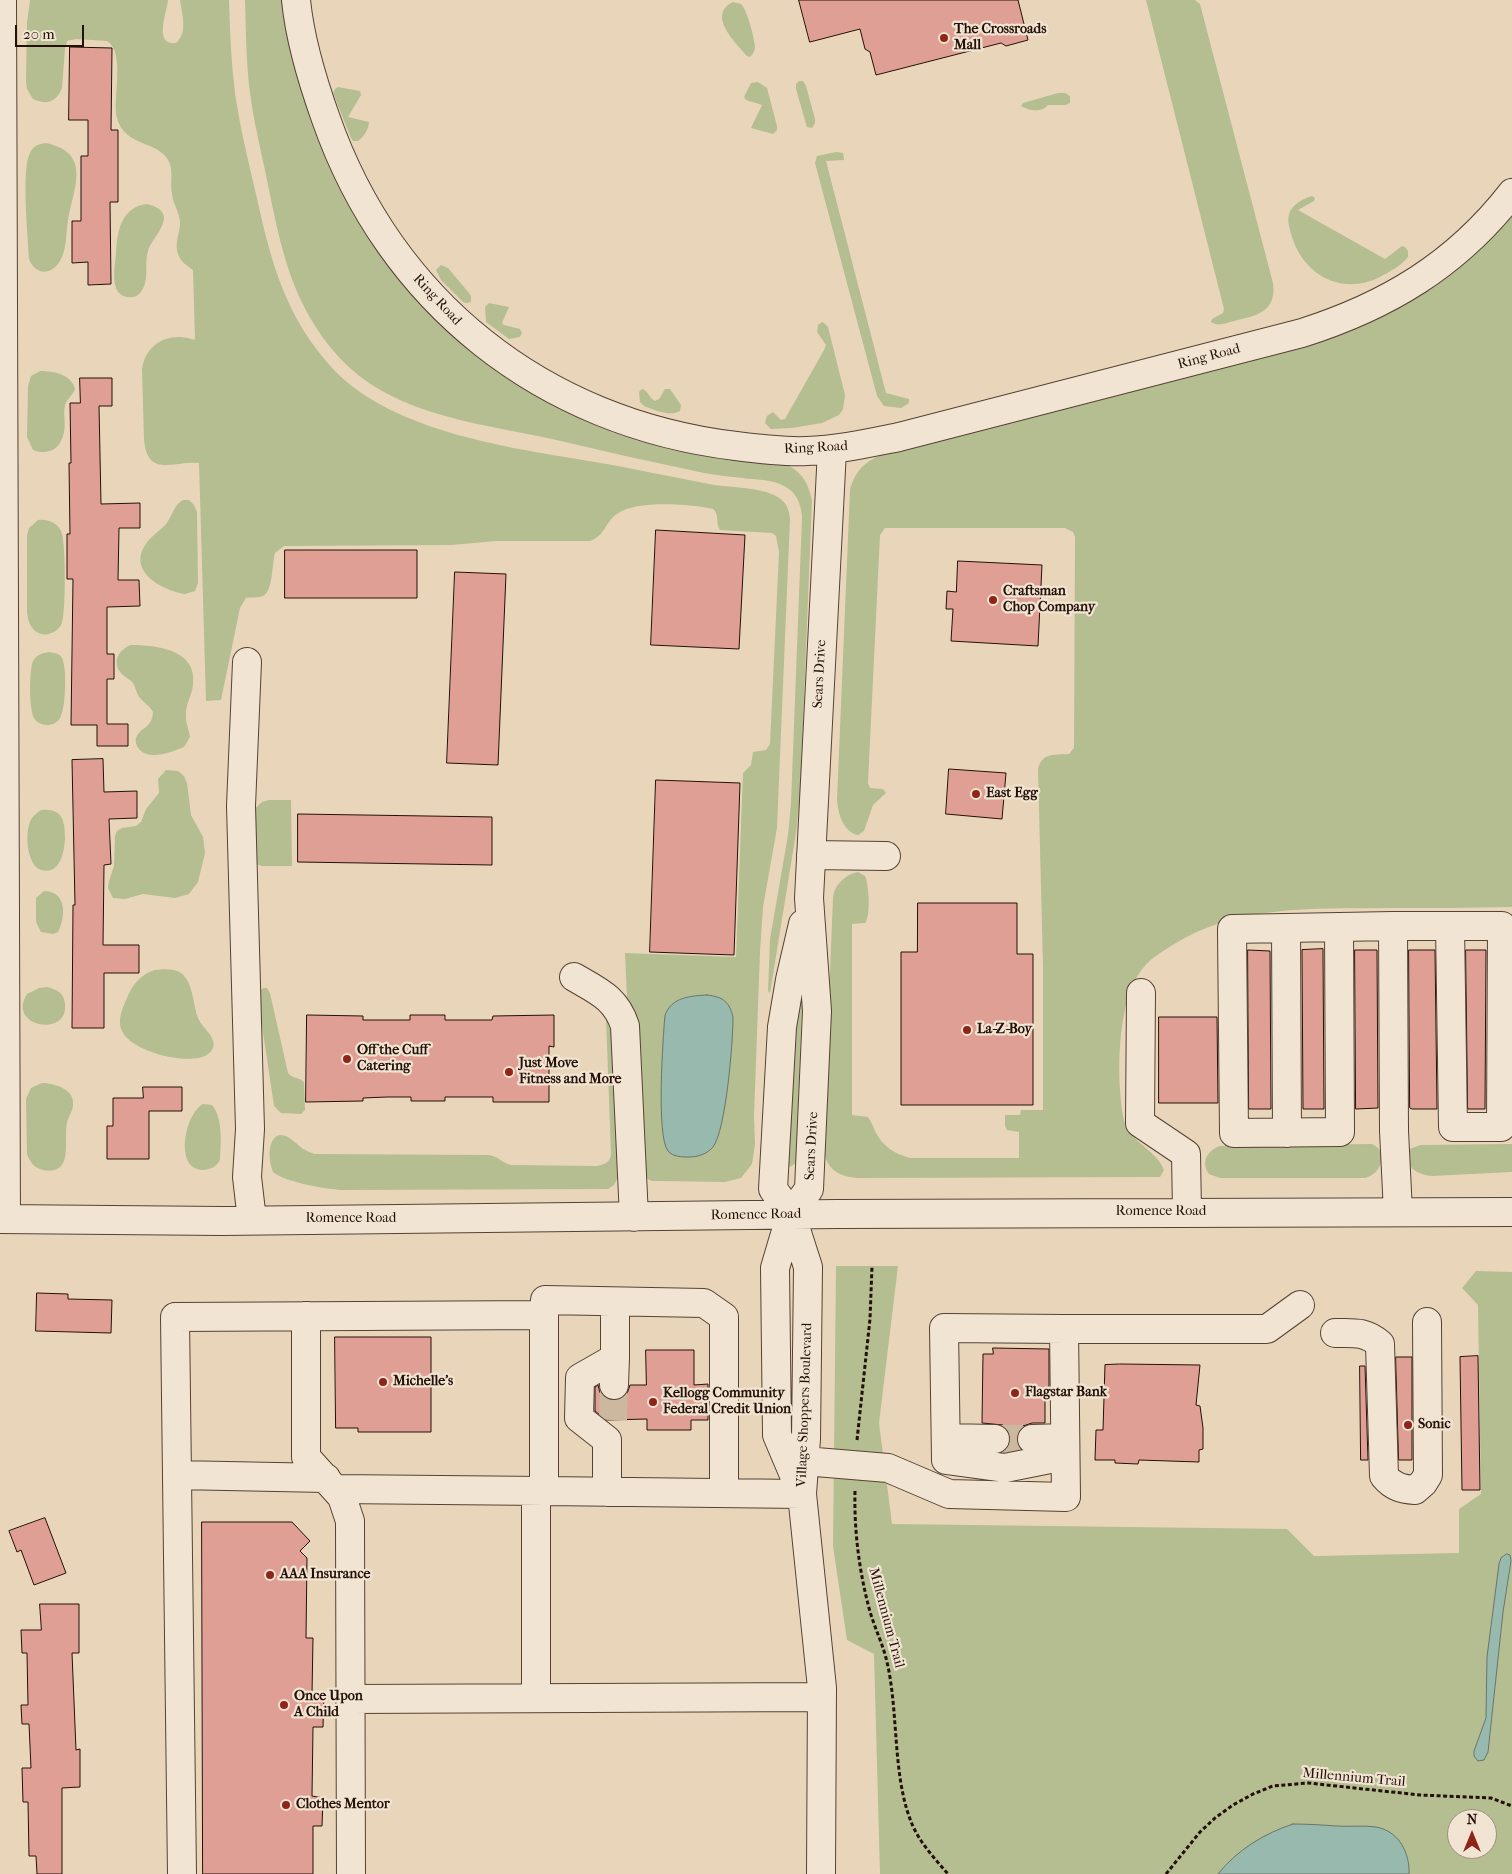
<!DOCTYPE html>
<html>
<head>
<meta charset="utf-8">
<style>
  body { margin:0 }
  #map { position:relative; width:1512px; height:1874px; overflow:hidden; background:#e9d6ba; font-family:"IM FELL French Canon",serif }
  canvas { display:block }
  .north { position:absolute; left:1447px; top:1809px; width:50px; height:50px; box-sizing:border-box; background:#f1e4d2; border:1px solid #9f8f81; border-radius:50%; rotate:0deg; font-size:14px; font-weight:700; line-height:20px; text-align:center; color:#241007 }
  .north::after { content:''; display:block; margin:auto; width:18px; height:22px; background:#8f2418; clip-path:polygon(50% 0,100% 100%,50% 72%,0 100%) }
  .scale { position:absolute; left:15px; top:25px; width:69px; height:22px; box-sizing:border-box; border:2px solid #241007; border-top:0; padding-left:6px; font-size:15px; line-height:18px; white-space:nowrap; color:#241007; -webkit-text-stroke:4px #f1e4d2; paint-order:stroke }
</style>
</head>
<body>
<div id="map">
<canvas width="1512" height="1874"></canvas>
<div class="north">N</div>
<div class="scale">20 m</div>
</div>
<script>
const c = document.querySelector('canvas').getContext('2d');
c.lineJoin = 'round';
function paint(path, color) { c.fillStyle = color; c.fill(path, 'evenodd'); }
function trace(path, color, width, dash) { c.strokeStyle = color; c.lineWidth = width; c.lineCap = dash ? 'butt' : 'round'; c.setLineDash(dash || []); c.stroke(path); }
function write(font, color, halo, rows, align = 'center') {
  c.font = font + ' "IM FELL French Canon",serif'; c.lineWidth = 4.5; c.setLineDash([]); c.textBaseline = 'middle'; c.strokeStyle = halo; c.fillStyle = color; for (const [text, x, y, turn = 0] of rows) {
    c.save(); c.translate(x, y); c.rotate((+turn || 0) * Math.PI / 180); c.textAlign = isNaN(turn) ? turn : align; if (halo) c.strokeText(text, 0, 0); c.fillText(text, 0, 0); c.restore();
  }
}
const green = new Path2D(`
  M30 0H168C167 12 153 46 176 43 188 33 182 14 180 0H229C230 31 231 62 235 93 240 127 248 160 256 194 271 262 285 317 334 370 395 433 512 448 595 462 631 468 667 476 704 483 725 488 754 486 774 495 785 500 789 507 790 519L777 828 763 907 760 952 754 1116 755 1144 752 1164 741 1178 725 1182 659 1181H652L642 1176 634 1158 625 953 736 957 743 773 751 765 753 752 766 750 770 744 779 552 776 536 772 533 720 530C715 523 720 515 713 509 691 504 635 500 617 514 605 522 605 536 590 541H496L452 545 284 546 275 553C272 563 273 592 263 596 259 598 251 597 246 598L240 608 221 700 206 701 199 463C174 460 147 479 144 439L142 369C146 342 171 331 195 340L193 270C187 266 180 261 178 254 174 244 180 233 180 223 180 212 173 205 172 194 170 184 173 174 170 164 161 139 125 149 117 118 112 98 126 53 107 41L76 39 67 41 65 49 62 88C56 103 46 105 33 99L27 89 26 81 27 23Z
  M245 0H283L292 53 306 105 325 156 353 209 383 256 489 361 781 462C800 470 808 480 812 501L800 796 796 833 770 993 768 991 770 939 788 835 791 803 802 517C801 503 796 491 782 485 770 479 756 480 743 478 730 477 717 475 704 473 653 462 602 451 552 439 478 423 390 415 337 355 292 304 281 249 268 185 262 154 254 124 250 93 246 62 246 31 245 0Z
  M1146 0H1195L1200 4 1273 283C1277 312 1256 316 1234 321 1226 323 1218 327 1211 322L1212 319 1223 313 1224 309Z
  M733 2 741 4C747 9 754 37 755 46 755 51 753 54 750 57L747 56C736 43 706 15 733 2Z
  M799 81H803L806 86 815 119V123L812 128 807 127 806 124 796 89V84Z
  M758 82 767 88 777 126V130L773 134 751 128 762 105 746 100 744 97 751 83Z
  M338 87 360 91 361 95 348 117 369 122C369 129 363 138 358 141H353L351 138 333 93 335 89Z
  M1058 93H1065L1070 96V103L1066 105H1048C1041 113 1030 111 1021 106L1023 103Z
  M46 143C92 153 74 187 68 220 66 233 67 249 60 261 51 276 35 275 29 259 28 236 21 170 30 153 33 146 38 144 46 143Z
  M836 152 843 153 844 160 826 161 886 393 909 399V403L901 408 884 406 877 396 815 163 817 156Z
  M1312 196 1315 198 1314 201 1298 210 1385 259 1402 246 1405 247 1408 251V257C1401 266 1389 272 1380 277 1343 296 1304 276 1292 237 1290 230 1287 222 1289 214 1291 205 1304 198 1312 196Z
  M147 204C182 213 153 235 148 251 144 264 150 280 141 292 137 297 132 298 127 297 109 294 115 267 116 253 117 232 121 207 147 204Z
  M1512 213V907C1470 908 1429 908 1387 908 1312 909 1237 904 1171 946 1162 952 1151 958 1144 967 1116 998 1116 1081 1124 1120 1129 1142 1157 1150 1164 1170L1160 1177 857 1178C836 1176 826 1168 823 1147L833 898C834 885 846 874 858 872L865 876C869 885 871 916 865 923L852 924V1115L868 1117C871 1121 873 1126 875 1131 882 1146 895 1154 910 1158H1019V1132L1007 1130 1005 1126V1115H1020L1021 1110H1043V967L1038 769C1042 752 1055 755 1069 754L1074 748 1075 537 1073 532 1065 528H885L880 535 868 783 870 788 883 789 886 793 873 805 864 831 858 835C843 832 838 813 837 800L850 490C855 471 865 461 884 454L1360 325C1398 308 1436 289 1467 260 1483 245 1497 228 1512 213Z
  M441 265 448 268 469 293 471 296V302L466 303 463 302 441 280 436 270Z
  M489 303 509 307 502 323 504 325 520 329 522 333 520 337 509 339 486 322 485 307Z
  M822 322 824 323 828 327 845 395 843 409 839 415 822 423 792 428 771 429 765 423 767 416 773 412 781 420 785 419 824 350 826 345 817 332 818 325Z
  M40 371C54 371 71 374 75 389 73 395 67 399 65 405 63 414 66 424 64 432 61 449 48 456 33 450L27 437 28 386 31 376Z
  M642 389C648 390 649 398 655 401L659 399 665 389H670L681 405 680 411C670 417 654 410 644 406L640 402 639 392Z
  M183 500H189L194 505 197 512 198 583 195 591 185 594C164 591 129 573 144 547 149 537 159 532 166 524 172 517 174 504 183 500Z
  M38 520C47 519 57 522 61 531 66 540 66 612 62 623 58 633 43 639 34 630 29 625 28 619 27 612V535L29 528Z
  M131 645C157 645 198 650 193 685 192 695 186 703 186 714 185 722 189 729 190 737L184 747C172 752 149 761 139 749 136 746 135 741 136 738 141 726 152 729 153 712 150 706 144 703 140 698 136 693 136 688 133 683 130 679 124 677 121 673 111 661 120 649 131 645Z
  M49 652C54 653 59 653 62 658 67 667 66 709 60 718 57 723 52 725 47 725 42 725 36 722 34 718 29 710 29 670 33 661 36 655 42 653 49 652Z
  M166 770 178 771 184 776 187 783 191 815 203 837 205 853 198 882 189 894 175 898 143 894 125 899 113 898 108 888 109 881 114 866 115 836 117 831 122 828 136 826 141 822 146 809 159 793 158 779Z
  M269 800H291L292 866H262L253 863 250 813 262 802Z
  M41 810C63 808 65 821 65 839 64 853 60 875 41 870 26 865 24 829 32 818 34 815 38 812 41 810Z
  M44 891C67 891 66 917 58 932L53 934 41 932 36 922V898Z
  M155 970C163 969 174 968 181 973 193 982 193 1003 197 1015 200 1026 211 1032 213 1041 215 1046 212 1051 208 1054 191 1067 131 1052 122 1031 117 1020 122 1009 127 998 132 985 141 974 155 970Z
  M47 987C57 990 64 992 65 1004 69 1038 6 1027 27 994L39 988Z
  M263 988H267L270 993 288 1073C293 1079 299 1077 304 1082L305 1110 301 1114 281 1113 274 1106 258 999 260 991Z
  M800 1001 802 1005 796 1163 790 1167 787 1164 795 1005Z
  M613 1011 619 1175 614 1185 608 1189 341 1190C326 1189 284 1182 273 1172 270 1164 268 1153 271 1144 279 1124 295 1143 303 1149 307 1151 311 1153 315 1154L489 1155C498 1156 502 1163 511 1165L597 1166C605 1164 609 1163 611 1155L606 1016Z
  M42 1083C54 1083 75 1089 73 1105 73 1111 68 1117 67 1123 63 1139 75 1176 43 1170 34 1168 30 1162 27 1154L26 1099 31 1088Z
  M203 1104 212 1105C223 1118 221 1143 220 1160 217 1166 212 1169 204 1170 173 1171 185 1113 203 1104Z
  M1372 1144C1390 1152 1381 1174 1365 1178H1220L1209 1174C1200 1162 1208 1150 1220 1146Z
  M1512 1144V1172L1432 1176C1417 1175 1402 1166 1410 1149L1420 1145Z
  M836 1266H898L879 1423 892 1524 1287 1529 1314 1556 1459 1553V1509L1481 1494 1478 1305 1462 1288 1476 1271 1512 1272V1874H880L874 1654 847 1640 833 1546ZM1457 1819H1487V1849H1457Z`);
const water = new Path2D(`
  M707 995C723 997 729 1001 733 1017 733 1042 726 1130 713 1147 707 1154 698 1157 689 1157 682 1157 673 1157 668 1151 656 1136 663 1037 665 1015 672 997 690 996 707 995Z
  M1507 1554 1510 1555 1511 1561 1503 1612 1488 1752 1484 1760 1478 1761 1474 1756V1751L1486 1718 1487 1657 1499 1564 1501 1558Z
  M1293 1824C1308 1824 1322 1825 1337 1826 1350 1827 1363 1825 1376 1827 1399 1831 1410 1853 1409 1874H1218C1237 1850 1265 1833 1293 1824Z`);
const building = new Path2D(`
  M799 0H1018L1028 40 1006 46 1001 43 876 75 870 52 865 49 860 29 810 42Z
  M70 47 112 48 111 130H118V202H110L111 284 88 285V262L72 263V221H81V156H88V120H69Z
  M80 378H112V406H99L101 504 140 503V528H119L118 580H139L140 606 107 607V654H114V679H107V724H128V746H97V725H71L73 579H67V534H70L69 463H71L70 403H80Z
  M656 530 745 535 739 649 651 645Z
  M285 550H417V598H285Z
  M958 561 1042 565 1038 646 951 641 953 609H946L947 591 956 592Z
  M455 572 506 574 498 765 447 763Z
  M103 759 104 792 137 791V818L109 819 111 864 104 865 103 945H139V973H104V1028H72L73 905H75L72 760Z
  M949 769 1006 773 1002 819 946 814Z
  M656 780 740 783 734 955 650 952Z
  M298 814 492 817V865L298 862Z
  M918 903H1017V954H1033V1105H901V952H917Z
  M1323 949 1324 1109H1303L1302 950Z
  M1248 950 1270 951 1271 1109H1249Z
  M1355 950H1377L1378 1108 1356 1109Z
  M1409 950H1435L1437 1109H1412L1410 1108Z
  M1466 950H1486L1485 1109H1468Z
  M307 1015 363 1016V1020H410V1015H445V1020H492L493 1016 554 1015V1047L549 1046V1102H493V1097H445V1101H411V1097H387L363 1098V1101L306 1102Z
  M1159 1017H1217L1218 1103H1159Z
  M143 1087H182V1111H149V1159H107V1126H113V1098H143Z
  M37 1293 68 1294V1299L112 1300 111 1333 36 1331Z
  M335 1337H431V1432H358V1428H336Z
  M993 1348 1049 1349V1399H1045V1423H1032L1023 1426 1019 1431 1016 1439 1020 1449 1004 1452 1011 1440 1008 1431 1003 1425 982 1423 983 1354H993Z
  M646 1350H694V1385L708 1384V1420H691V1430H647V1419L606 1420 595 1411V1387L598 1385 600 1393 605 1398 614 1401 621 1399 627 1394 630 1385H646Z
  M1478 1356 1480 1490H1462L1460 1357Z
  M1396 1357H1412V1460H1399Z
  M1120 1364 1200 1365 1196 1405 1200 1406 1203 1428V1449L1199 1450V1462L1139 1460 1138 1464 1115 1463V1460H1095L1096 1430H1103L1105 1365Z
  M1360 1366H1365L1368 1460H1361Z
  M45 1518 66 1573 34 1585 21 1550 17 1552 9 1531Z
  M202 1522H292L310 1541 300 1551 307 1558 306 1638H313L312 1694H324L323 1727H313L312 1796 323 1798 322 1826H313V1874H203Z
  M40 1604H79V1653H72L76 1750 80 1749V1787L62 1788V1874H37L36 1856H29L28 1802H23L22 1768H31L29 1724H22L21 1705H28L27 1653H22L21 1630H41Z`);
const minorTunnel = new Path2D(`
  M613 1420 614 1385
  M995 1439H1032`);
const path = new Path2D(`
  M857 1440 870 1319 872 1266
  M855 1491C854 1530 859 1570 869 1608 874 1627 883 1644 887 1662 899 1714 892 1776 912 1824 920 1843 935 1859 948 1874
  M1166 1874 1200 1832 1215 1818 1233 1805 1253 1794 1273 1786 1308 1783 1420 1795 1491 1798 1512 1806`);
const minor = new Path2D(`
  M2 0 6 1219
  M296 0C300 41 312 80 326 119 390 302 543 423 736 446 759 449 784 452 807 451 838 450 869 443 899 437L1302 333C1387 306 1456 265 1512 193
  M247 662 241 806 250 1129 247 1177 252 1220
  M811 855 886 856
  M803 924 790 980 782 1027 773 1189 791 1214 808 1267 806 1439 802 1494 822 1688 821 1874
  M1393 926H1502L1501 1127H1453L1450 926
  M1339 927 1340 1132 1234 1133 1232 929C1286 928 1339 927 1393 926L1394 1131 1398 1212
  M1286 928 1287 1133
  M574 977C598 991 616 998 625 1026L634 1217
  M1141 993 1140 1123 1186 1154 1187 1212
  M0 1219 222 1221 837 1214 1512 1212
  M544 1315 545 1300 704 1303 724 1317V1493
  M306 1316V1457L342 1497 350 1521 351 1874
  M1064 1329 944 1328 946 1460 1005 1468 1065 1456
  M1335 1333C1354 1333 1365 1331 1380 1344L1384 1476C1393 1487 1402 1489 1415 1490L1423 1483 1428 1475 1427 1322
  M614 1385 615 1358
  M946 1438 995 1439
  M1032 1439 1065 1438
  M804 1461 888 1468 949 1494 1066 1497 1064 1329H1267L1300 1305
  M177 1475 326 1478
  M336 1489 544 1491
  M607 1492V1440L579 1418 580 1378 615 1358V1302
  M802 1494 777 1435 775 1268 791 1214 809 1189 817 1011 809 898 832 450
  M536 1698V1491
  M350 1699 822 1697
  M182 1874 175 1317 544 1315V1491L802 1494`);
const markers = [
  [944,38,5,"#8f2418"],
  [993,600,5,"#8f2418"],
  [976,794,5,"#8f2418"],
  [967,1030,5,"#8f2418"],
  [347,1059,5,"#8f2418"],
  [509,1072,5,"#8f2418"],
  [383,1382,5,"#8f2418"],
  [1015,1393,5,"#8f2418"],
  [653,1402,5,"#8f2418"],
  [1408,1425,5,"#8f2418"],
  [270,1575,5,"#8f2418"],
  [284,1705,5,"#8f2418"],
  [286,1805,5,"#8f2418"]
];
const poiNames = [
  ["The Crossroads",954,30],
  ["Mall",954,46],
  ["Craftsman",1003,592],
  ["Chop Company",1003,608],
  ["East Egg",986,794],
  ["La-Z-Boy",977,1030],
  ["Off the Cuff",357,1051],
  ["Catering",357,1067],
  ["Just Move",519,1064],
  ["Fitness and More",519,1080],
  ["Michelle's",393,1382],
  ["Flagstar Bank",1025,1393],
  ["Kellogg Community",663,1394],
  ["Federal Credit Union",663,1410],
  ["Sonic",1418,1425],
  ["AAA Insurance",280,1575],
  ["Once Upon",294,1697],
  ["A Child",294,1713],
  ["Clothes Mentor",296,1805]
];
const streetNames = [
  ["Ring Road",437,300,47],
  ["Ring Road",1209,357,-15],
  ["Ring Road",816,448,-3],
  ["Sears Drive",820,674,-87],
  ["Sears Drive",812,1146,-87],
  ["Romence Road",1161,1212],
  ["Romence Road",756,1215,-1],
  ["Romence Road",351,1219],
  ["Village Shoppers Boulevard",805,1405,-88],
  ["Millennium Trail",886,1618,75],
  ["Millennium Trail",1354,1778,5]
];
paint(green, '#b4be91');
paint(water, '#98b9ad');
trace(water, '#6a756b', 1);
paint(building, '#e09f94');
trace(building, '#241007', 1);
trace(minorTunnel, '#cbb89f', 28, [28, 14]);
trace(minor, '#554234', 30);
trace(path, '#241007', 3, [4, 2.5]);
trace(minor, '#f1e4d2', 28);
for (const [x, y, r, color] of markers) { const dot = new Path2D(); dot.arc(x, y, r, 0, 2 * Math.PI); c.fillStyle = color; c.fill(dot); trace(dot, '#f1e4d2', 2); }
write('bold 14px', '#241007', '#f1e4d2', poiNames, 'left');
write('14px', '#241007', '#f1e4d2', streetNames);
</script>
</body>
</html>
